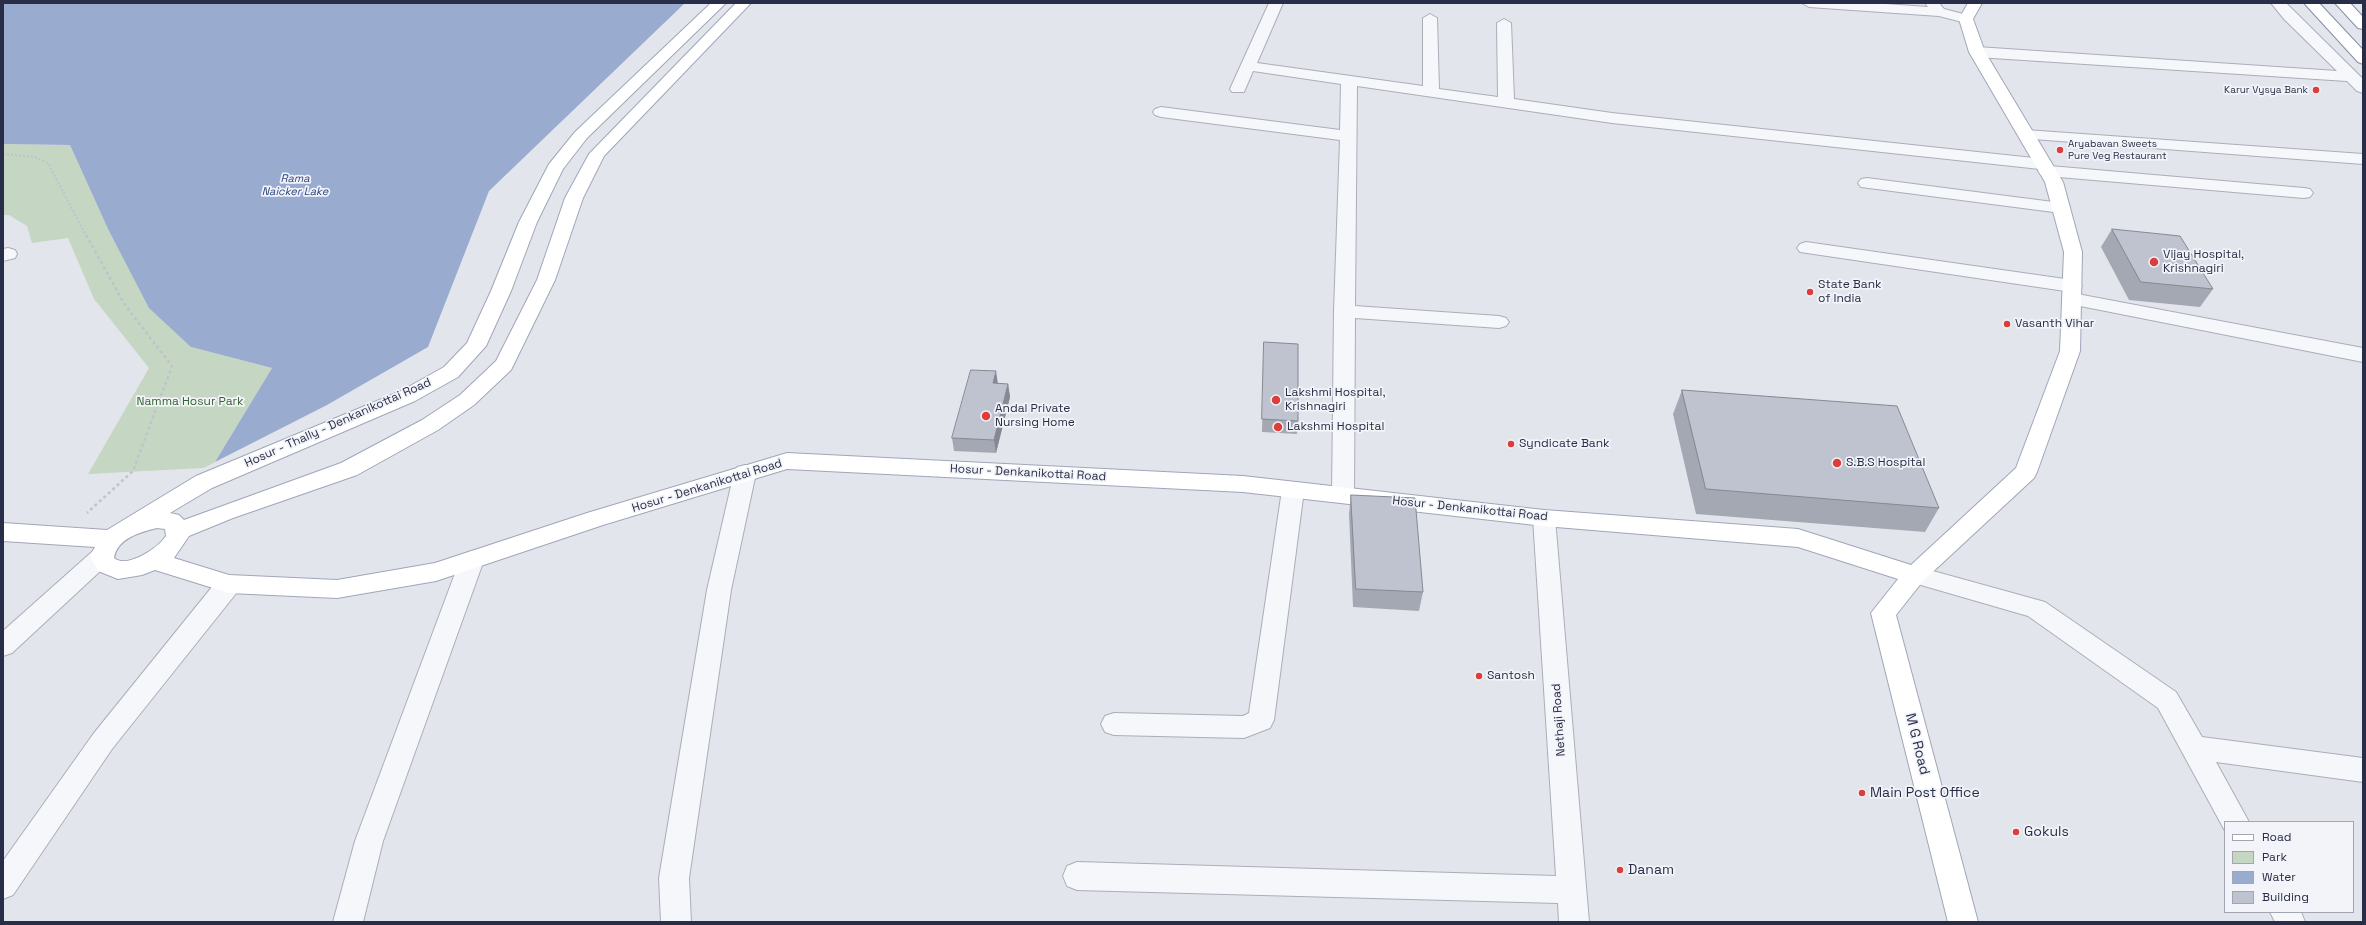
<!DOCTYPE html>
<html>
<head>
<meta charset="utf-8">
<style>
  body { margin:0 }
  #map { position:relative; width:2366px; height:925px; overflow:hidden; background:#e3e5ec; font-family:"Space Grotesk",sans-serif }
  canvas { display:block }
  .frame { position:absolute; inset:0; border:4px solid #282e47; pointer-events:none }
  .legend { position:absolute; left:2224px; top:821px; width:130px; height:92px; box-sizing:border-box; background:#f3f4f9; border:1px solid #a2a5b2; margin:0; padding:5px 7px; list-style:none; font-size:12px; color:#282e47 }
  .legend li { display:flex; align-items:center; gap:8px; height:20px }
  .legend b { width:20px; border:1px solid #a2a5b2 }
</style>
</head>
<body>
<div id="map">
<canvas width="2366" height="925"></canvas>
<div class="frame"></div>
<ul class="legend">
<li><b style="height:5px;background:#fff"></b>Road</li>
<li><b style="height:11px;background:#c5d7c3"></b>Park</li>
<li><b style="height:11px;background:#9aabd0"></b>Water</li>
<li><b style="height:11px;background:#bfc3d0"></b>Building</li>
</ul>
</div>
<script>
const c = document.querySelector('canvas').getContext('2d');
c.lineJoin = 'round';
function paint(path, color) { c.fillStyle = color; c.fill(path, 'evenodd'); }
function trace(path, color, width, dash) { c.strokeStyle = color; c.lineWidth = width; c.lineCap = dash ? 'butt' : 'round'; c.setLineDash(dash || []); c.stroke(path); }
function write(font, color, halo, rows, align = 'center') {
  c.font = font + ' "Space Grotesk",sans-serif'; c.lineWidth = 3.5; c.setLineDash([]); c.textBaseline = 'middle'; c.strokeStyle = halo; c.fillStyle = color; for (const [text, x, y, turn = 0] of rows) {
    c.save(); c.translate(x, y); c.rotate((+turn || 0) * Math.PI / 180); c.textAlign = isNaN(turn) ? turn : align; if (halo) c.strokeText(text, 0, 0); c.fillText(text, 0, 0); c.restore();
  }
}
const green = new Path2D(`
  M3 144 70 145 108 229 191 347 272 368 215 462 204 468 88 474 149 368 94 299 68 238 32 243 27 226 9 215H3Z`);
const water = new Path2D(`
  M3 3H685L489 191 428 347 327 405 215 462 272 368 191 347 149 308 108 229 70 145 3 144Z`);
const pathFar1 = new Path2D(`
  M3 154 35 157 48 163 86 236`);
const path = new Path2D(`
  M86 235 125 305 172 366 133 471 87 513`);
const minor = new Path2D(`
  M1269 3H1283L1257 63 1423 86V18L1430 14 1437 18 1439 89 1498 97 1497 23 1504 19 1511 23 1514 99 1612 113 2043 159 2049 160 2051 164 2050 166 2304 188 2310 189 2313 193 2310 197 2304 198 2047 176 2041 175 2038 171 2040 169 1612 123 1357 86 1355 306 1499 316 1506 318 1509 322 1506 326 1499 328 1355 318 1354 495 1351 501 1343 503 1335 501 1332 495 1334 311 1340 140 1161 117 1155 115 1153 112 1155 109 1161 107 1340 130 1341 84 1253 71 1244 92H1232L1230 89Z
  M1802 3H1871L1928 7 1925 3H1939L1944 9 1971 16 1973 19 1966 23 1939 16 1809 7Z
  M2271 3H2286L2363 79V93L2357 91 2347 81 1977 57 1969 52 1977 47 2337 71 2284 19Z
  M2026 130 2363 154V164L2020 138 2018 135 2020 132Z
  M1867 178 2061 203 2067 204 2070 208 2067 212 2061 213 1861 187 1858 183 1861 179Z
  M1806 242 2072 280 2079 282 2082 286 2079 290 2072 292 1800 252 1797 248 1800 244Z
  M8 248 15 250 17 254 15 258 3 261V249Z
  M2072 293 2363 348V362L2065 303 2062 299 2065 295Z
  M745 465 753 467 756 473 731 590 689 878 691 922H661L659 878 707 590 734 473 737 467Z
  M1293 482 1301 484 1304 490 1274 720 1270 728 1244 738 1114 735 1105 732 1101 724 1105 716 1114 713 1243 716 1249 713 1282 490 1285 484Z
  M1544 510 1552 512 1555 518 1589 922H1559L1558 903 1077 890 1067 886 1063 876 1067 866 1077 862 1556 876 1533 518 1536 512Z
  M102 547 110 550 114 556 110 562 12 653 3 656V631L94 550Z
  M472 551 480 554 484 560 383 841 363 922H333L355 841 460 560 464 554Z
  M1915 566 2045 602 2176 692 2202 737 2363 758V782L2216 762 2249 822H2225V831L2158 708 2028 616 1907 581 1903 575 1907 569Z
  M229 575 238 577 241 584 238 591 112 749 13 895 3 899V861L94 733 220 577Z
  M2270 912H2301L2305 922H2275Z`);
const major = new Path2D(`
  M711 3H726L587 138 563 169 537 222 511 291 486 346 458 377 415 401 212 488 170 513 179 515 184 520 341 463 422 420 460 395 496 361 537 280 565 198 589 154 736 3H751L604 156 583 198 555 280 511 370 474 405 438 430 357 475 233 518 189 536 174 558 229 575 337 580 435 563 587 513 787 453 1243 476 1544 510 1798 529 1911 565 2016 468 2060 351 2064 252 2045 182 1969 52 1959 19 1968 3H1982L1973 19 1985 52 2063 182 2082 252 2080 351 2037 472 2034 478 1923 581 1896 615 1978 922H1948L1871 613 1898 579 1798 547 1544 526 1243 492 787 469 603 525 436 581 337 598 229 593 155 570 142 575 118 579 98 571 90 556 95 547 3 541V523L107 530 196 476 401 391 444 367 467 343 491 291 519 222 549 164 575 132ZM157 528 165 529 166 536C158 548 127 569 114 558 117 538 141 532 157 528Z`);
const highway = new Path2D(`
  M2304 3H2319L2363 50V64L2358 62Z
  M2335 3H2350L2363 17V29L2358 28Z`);
const wall = new Path2D(`
  M2112 229 2213 289 2200 307 2129 300 2101 247Z
  M1264 342 1298 421 1297 434 1262 432Z
  M998 383 1008 384 1010 397 996 453 954 451 952 438Z
  M1682 390 1939 508 1925 532 1696 514 1673 414Z
  M1351 495 1423 592 1419 611 1353 607 1349 514Z`);
const shadedWall = new Path2D(`
  M996 371 998 384 993 383Z
  M1008 384 1010 397 996 453 994 440Z`);
const building = new Path2D(`
  M2112 229 2180 236 2213 289 2141 282Z
  M1264 342 1298 344V421L1262 419Z
  M971 370 996 371 993 383 1008 384 994 440 952 438Z
  M1682 390 1897 406 1939 508 1706 489Z
  M1351 495 1415 498 1423 592 1356 589Z`);
const markers = [
  [2316,90,4,"#dd3d3b"],
  [2060,150,4,"#dd3d3b"],
  [2154,262,5,"#dd3d3b"],
  [1810,292,4,"#dd3d3b"],
  [2007,324,4,"#dd3d3b"],
  [1276,400,5,"#dd3d3b"],
  [986,416,5,"#dd3d3b"],
  [1278,427,5,"#dd3d3b"],
  [1511,444,4,"#dd3d3b"],
  [1837,463,5,"#dd3d3b"],
  [1479,676,4,"#dd3d3b"],
  [1862,793,4,"#dd3d3b"],
  [2016,832,4,"#dd3d3b"],
  [1620,870,4,"#dd3d3b"]
];
const farPoinames = [
  ["Karur Vysya Bank",2308,90],
  ["Aryabavan Sweets",2068,144,"left"],
  ["Pure Veg Restaurant",2068,156,"left"]
];
const farWaternames = [
  ["Rama",295,179],
  ["Naicker Lake",295,192]
];
const poiNames = [
  ["Vijay Hospital,",2163,255],
  ["Krishnagiri",2163,269],
  ["State Bank",1818,285],
  ["of India",1818,299],
  ["Vasanth Vihar",2015,324],
  ["Lakshmi Hospital,",1285,393],
  ["Krishnagiri",1285,407],
  ["Andal Private",995,409],
  ["Nursing Home",995,423],
  ["Lakshmi Hospital",1287,427],
  ["Syndicate Bank",1519,444],
  ["S.B.S Hospital",1846,463],
  ["Santosh",1487,676]
];
const parkNames = [
  ["Namma Hosur Park",190,402]
];
const streetNames = [
  ["Hosur - Thally - Denkanikottai Road",338,423,-24],
  ["Hosur - Denkanikottai Road",1028,473,3],
  ["Hosur - Denkanikottai Road",707,486,-17],
  ["Hosur - Denkanikottai Road",1470,509,6],
  ["Nethaji Road",1559,720,-94]
];
const nearStreetnames = [
  ["M G Road",1917,744,76]
];
const nearPoinames = [
  ["Main Post Office",1870,793],
  ["Gokuls",2024,832],
  ["Danam",1628,870]
];
paint(green, '#c5d7c3');
paint(water, '#9aabd0');
trace(minor, '#abaeba', 2);
trace(major, '#a0a6b9', 2);
trace(highway, '#888fa5', 2);
trace(pathFar1, '#c0c3cb', 2, [2, 2]);
trace(path, '#c0c3cb', 2.5, [3, 3]);
paint(minor, '#f6f7fa');
paint(major, '#fff');
paint(highway, '#fff');
paint(wall, '#a4a8b3');
paint(shadedWall, '#868892');
paint(building, '#bfc3d0');
trace(building, '#868892', 1);
for (const [x, y, r, color] of markers) { const dot = new Path2D(); dot.arc(x, y, r, 0, 2 * Math.PI); c.fillStyle = color; c.fill(dot); trace(dot, '#f3f4f9', 1.5); }
write('10px', '#282e47', '#f3f4f9', farPoinames, 'right');
write('italic 11px', '#2d4580', '#f3f4f9', farWaternames);
write('12px', '#282e47', '#f3f4f9', poiNames, 'left');
write('12px', '#356434', '#f3f4f9', parkNames);
write('12px', '#282e47', '#f3f4f9', streetNames);
write('14px', '#282e47', '#f3f4f9', nearStreetnames);
write('14px', '#282e47', '#f3f4f9', nearPoinames, 'left');
</script>
</body>
</html>
